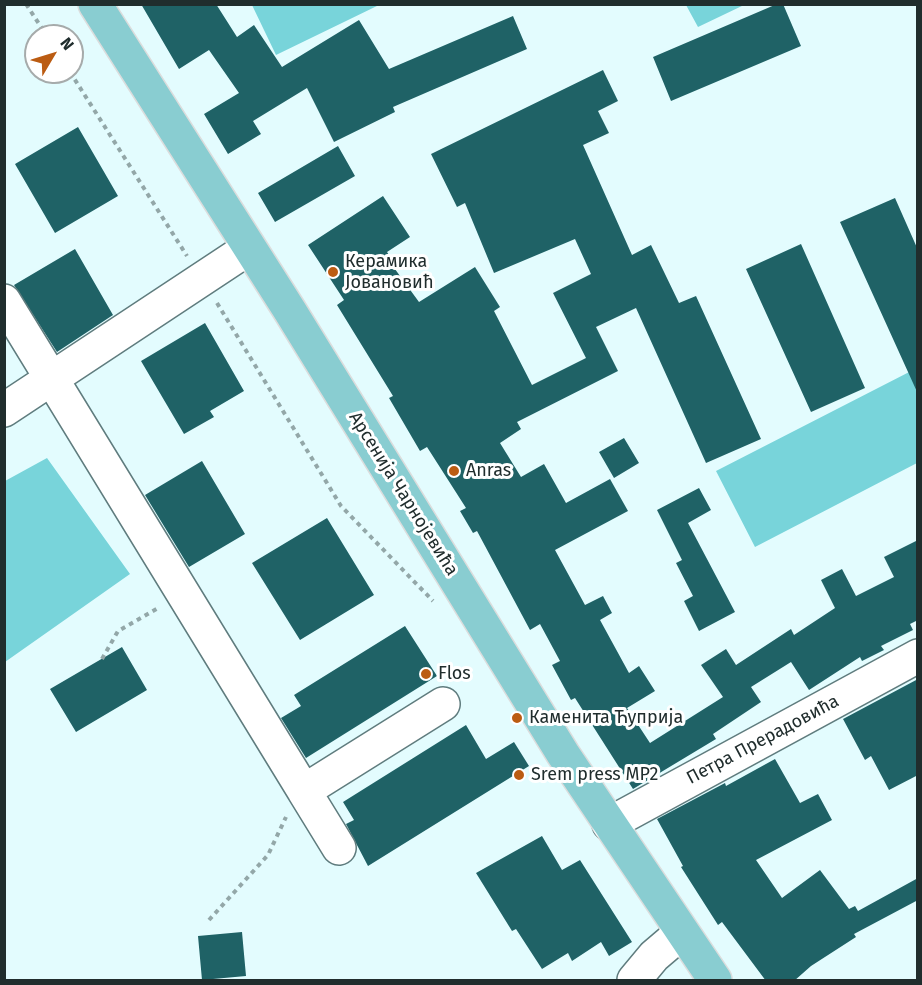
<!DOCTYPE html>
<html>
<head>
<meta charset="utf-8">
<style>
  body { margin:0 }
  #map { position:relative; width:922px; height:985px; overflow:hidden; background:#e3fcfe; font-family:"Fira Sans",sans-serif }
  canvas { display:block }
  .frame { position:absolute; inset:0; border:6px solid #202d2d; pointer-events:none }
  .north { position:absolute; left:24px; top:24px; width:60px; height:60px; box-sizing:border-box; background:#fff; border:2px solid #a6abab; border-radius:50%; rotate:52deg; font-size:16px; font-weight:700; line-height:24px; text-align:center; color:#202d2d }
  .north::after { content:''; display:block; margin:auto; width:21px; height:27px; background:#bb5c12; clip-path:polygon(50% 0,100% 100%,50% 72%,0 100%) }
</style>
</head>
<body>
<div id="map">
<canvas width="922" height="985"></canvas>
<div class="frame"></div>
<div class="north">N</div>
</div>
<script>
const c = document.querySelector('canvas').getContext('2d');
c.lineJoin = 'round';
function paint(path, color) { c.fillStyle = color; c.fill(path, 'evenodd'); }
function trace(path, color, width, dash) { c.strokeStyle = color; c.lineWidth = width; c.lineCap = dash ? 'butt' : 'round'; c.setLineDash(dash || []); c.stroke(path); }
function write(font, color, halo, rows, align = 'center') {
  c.font = font + ' "Fira Sans",sans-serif'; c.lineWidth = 6; c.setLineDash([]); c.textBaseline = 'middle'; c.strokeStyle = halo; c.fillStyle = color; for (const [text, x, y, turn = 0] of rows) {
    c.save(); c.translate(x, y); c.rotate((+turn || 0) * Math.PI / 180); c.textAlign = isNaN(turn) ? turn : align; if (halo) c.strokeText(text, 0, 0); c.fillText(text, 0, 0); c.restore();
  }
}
const green = new Path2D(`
  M252 5H379L276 55Z
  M686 5H744L698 27Z
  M917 368V463L755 547 716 471Z
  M47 458 130 574 5 662V481Z`);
const building = new Path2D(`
  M141 4H216L237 37 254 25 282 67 359 20 389 69 513 16 527 49 393 107 395 112 334 142 307 88 253 121 261 134 228 154 204 114 239 93 209 50 179 69Z
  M777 4H783L801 46 671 101 653 57Z
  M603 70 618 101 598 111 609 133 583 145 632 255 651 245 679 303 696 296 761 439 706 463 636 308 596 327 618 371 517 422 521 429 500 443 521 477 544 464 566 503 610 479 628 511 555 550 585 605 603 596 612 613 600 620 629 673 639 666 655 691 627 708 650 743 723 697 701 665 726 649 736 665 791 629 794 635 835 608 821 580 842 569 856 596 894 577 884 557 918 540V620L910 624 913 630 881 646 884 650 862 661 860 657 809 690 791 662 751 687 761 702 713 734 716 739 633 789 575 698 571 700 552 665 560 661 540 624 530 630 477 531 473 533 460 511 466 508 427 447 420 451 389 398 393 396 337 305 344 300 308 245 383 196 410 237 387 252 394 263 392 265 419 302 475 267 500 307 494 311 532 385 586 358 553 293 591 274 575 239 494 273 465 203 457 207 431 154Z
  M78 127 118 196 55 233 15 164Z
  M338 146 355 176 275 222 258 193Z
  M895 198 918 250V394L840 222Z
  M801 244 865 388 811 412 746 269Z
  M75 249 113 315 57 352 14 285Z
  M205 323 244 391 210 411 214 417 184 434 141 361Z
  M624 438 639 463 614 478 599 452Z
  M202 461 245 534 189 567 145 495Z
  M699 488 711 510 688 523 735 612 699 631 684 601 693 596 676 563 682 560 657 510Z
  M327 518 374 595 300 640 252 563Z
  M405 626 437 676 306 758 281 718 301 706 294 695Z
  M122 647 147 690 76 732 50 689Z
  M918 679V775L889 790 871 756 865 760 843 719Z
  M466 725 486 759 514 742 529 766 368 866 346 824 354 820 343 802Z
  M775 759 800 803 818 794 832 820 756 860 782 898 820 870 849 909 855 906 858 911 918 878V900L854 934 856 937 811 966 794 981H766L722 922 718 925 681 867 683 866 657 819 725 783 726 786Z
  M542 836 562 870 580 860 632 942 609 956 601 942 572 961 568 953 542 969 516 929 512 931 476 873Z
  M242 932 246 976 202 980 198 936Z`);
const path = new Path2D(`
  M26 4 47 36
  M70 72 187 256
  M217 303 341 506 433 601
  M102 659 118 631 160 607
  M209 920 268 855 286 817`);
const minor = new Path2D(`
  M4 301 304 791 443 704
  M4 410 249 248
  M304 791 339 848
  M609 824 918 656
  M634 980 654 956 681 933`);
const major = new Path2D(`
  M95 4 290 311 563 754 715 980`);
const markers = [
  [333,272,6,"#bb5c12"],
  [454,471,6,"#bb5c12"],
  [426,674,6,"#bb5c12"],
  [517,718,6,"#bb5c12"],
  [519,775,6,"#bb5c12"]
];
const poiNames = [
  ["Керамика",345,262],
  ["Јовановић",345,283],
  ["Anras",466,471],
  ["Flos",438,674],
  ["Каменита Ћуприја",529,718],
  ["Srem press MP2",531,775]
];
const streetNames = [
  ["Арсенија Чарнојевића",403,494,58],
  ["Петра Прерадовића",763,740,-28]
];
paint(green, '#78d4da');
paint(building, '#1f6266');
trace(minor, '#5f7c7e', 36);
trace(major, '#dbdddd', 36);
trace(path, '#93a7a8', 4, [4.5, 4.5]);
trace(minor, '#fff', 33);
trace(major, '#89cdd1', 33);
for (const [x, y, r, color] of markers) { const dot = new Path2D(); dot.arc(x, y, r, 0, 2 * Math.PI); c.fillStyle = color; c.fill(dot); trace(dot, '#fff', 2); }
write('18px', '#202d2d', '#fff', poiNames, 'left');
write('18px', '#202d2d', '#fff', streetNames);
</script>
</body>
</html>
